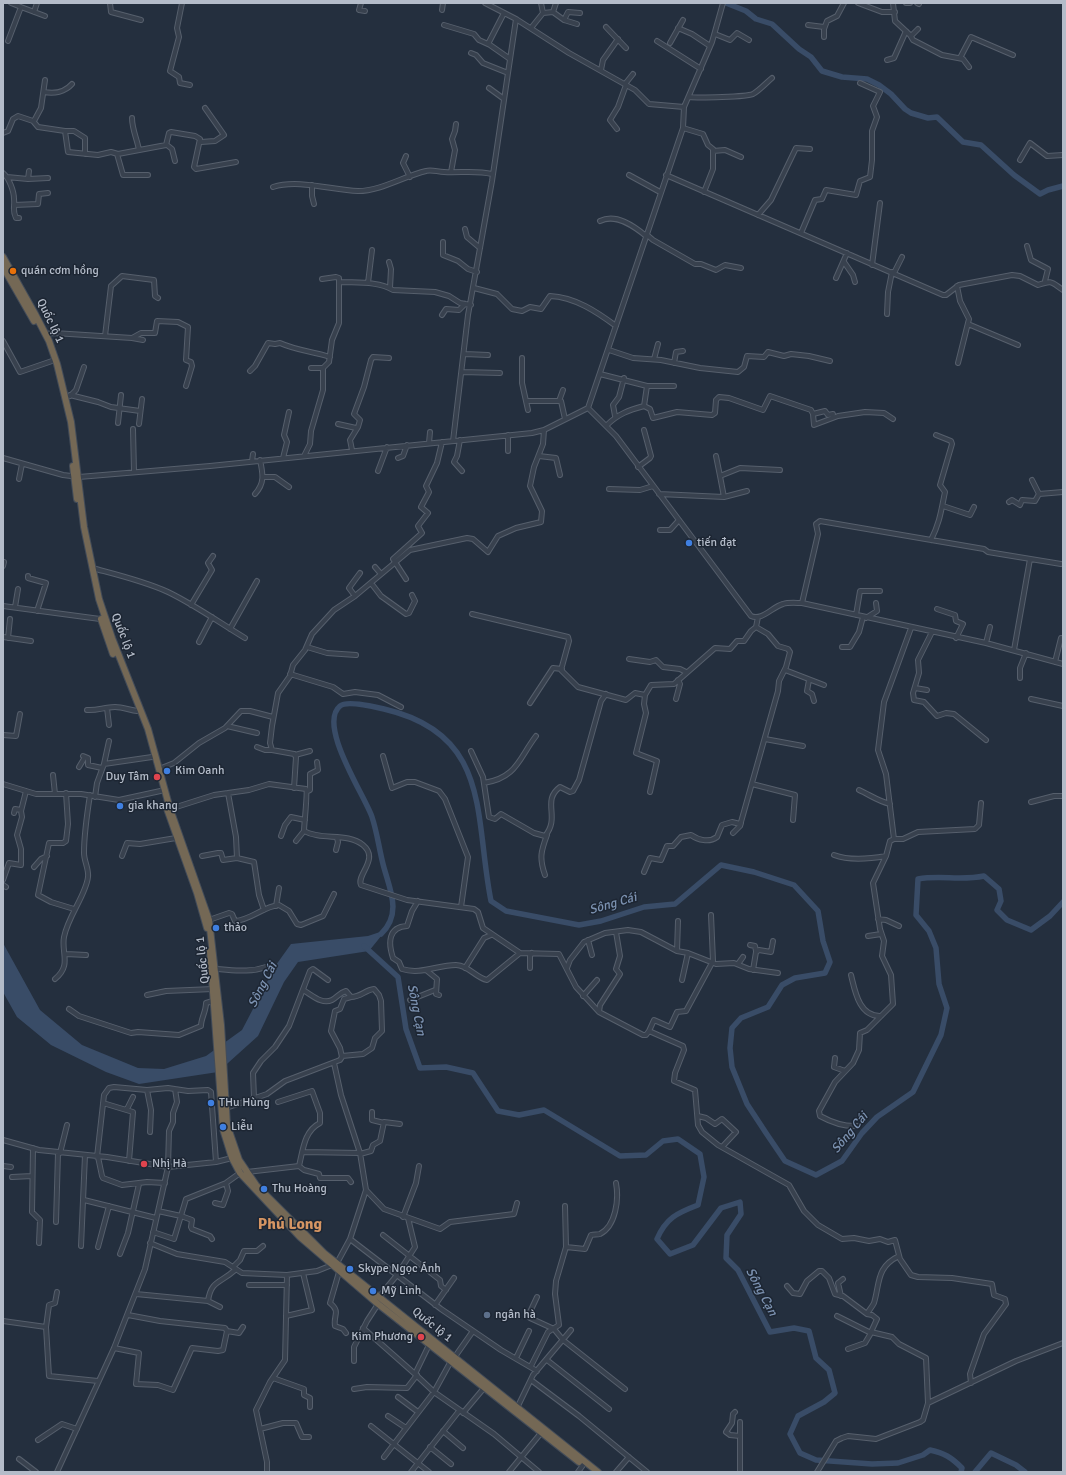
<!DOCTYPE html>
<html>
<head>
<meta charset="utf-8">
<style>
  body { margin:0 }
  #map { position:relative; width:1066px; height:1475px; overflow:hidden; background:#242f3e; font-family:Signika,sans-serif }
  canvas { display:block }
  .frame { position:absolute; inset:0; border:4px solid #b4bcc9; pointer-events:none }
</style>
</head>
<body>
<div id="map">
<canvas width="1066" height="1475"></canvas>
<div class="frame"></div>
</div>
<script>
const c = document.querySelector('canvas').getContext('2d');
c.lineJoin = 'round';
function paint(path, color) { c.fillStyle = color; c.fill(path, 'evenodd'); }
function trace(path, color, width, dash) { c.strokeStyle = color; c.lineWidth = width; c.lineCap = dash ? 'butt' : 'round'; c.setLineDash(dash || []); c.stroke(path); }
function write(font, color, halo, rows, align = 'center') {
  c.font = font + ' Signika,sans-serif'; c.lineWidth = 3; c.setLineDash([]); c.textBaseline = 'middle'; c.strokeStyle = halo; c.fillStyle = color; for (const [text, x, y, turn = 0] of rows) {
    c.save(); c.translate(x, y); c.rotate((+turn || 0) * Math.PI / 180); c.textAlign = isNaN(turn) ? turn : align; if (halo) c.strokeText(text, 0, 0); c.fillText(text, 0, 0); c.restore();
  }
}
const water = new Path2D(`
  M386 930 369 951 298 962 284 982 258 1036 218 1072 139 1084 106 1072 51 1045 17 1017 3 992V943L40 1010 82 1045 138 1068 164 1069 206 1056 242 1030 276 965 291 944 368 936Z`);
const river = new Path2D(`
  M726 3 746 11 756 19 772 24 799 49 811 57 822 71 842 77 867 79 879 85 891 94 905 109 911 113 928 118 937 117 963 142 981 145 1014 175 1040 194 1048 190 1063 186
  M381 934C403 913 389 888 383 864 379 848 377 832 372 817 365 796 317 725 340 706 347 700 375 707 384 709 492 734 474 816 491 901L506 911 579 925 601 921 644 907 675 904 721 865 754 872 794 885 818 911 823 941 830 962 825 973 795 978 782 985 768 1007 741 1018 732 1028 730 1048 732 1067 747 1104 766 1133 785 1161 816 1175 842 1161 862 1133 877 1117 913 1092 941 1035 947 1008 939 984 936 948 929 931 916 915 918 879C941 875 961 881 984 876L999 889 1001 901 997 910 1007 920 1031 930 1050 916 1063 902
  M364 946 398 977 406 1029 420 1068 446 1067 473 1073 498 1111 519 1115 544 1110 620 1156 646 1155 663 1141 678 1139 700 1154 704 1177 698 1205C677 1213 666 1218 657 1239L670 1254 693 1245 721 1208 740 1202 741 1214 727 1235 726 1258 738 1270 770 1332 794 1328 809 1331 816 1358 829 1370 835 1393 824 1402 798 1416 790 1434 800 1453 816 1460 872 1464 898 1463 923 1455 930 1450C944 1453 951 1457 962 1468L961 1472
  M975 1472 991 1453 1016 1465 1025 1472`);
const minor = new Path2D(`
  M110 3 111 12 141 20
  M182 3 177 28 179 37 170 71 179 77 180 83 190 85
  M361 3 359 10 365 11
  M485 3 516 19 569 53 635 90 649 104 684 107
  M541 3 543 13
  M858 3 882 12H895
  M893 3 895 21 910 35 913 40 942 55 963 59 969 67
  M906 3H910
  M917 3 919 4
  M21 7 45 16
  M442 10 443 3
  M34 12 37 3
  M553 12 564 20 577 24
  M564 20 568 12 580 13
  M444 25 474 34 479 40 490 45 510 59
  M808 25 824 27
  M606 27 626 48
  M531 28 543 13 553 12 556 3
  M678 28 692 34 710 46
  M715 34 730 40 737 33 749 40
  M911 36 918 29
  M824 37V29L827 21 837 16 844 3
  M8 41 21 7 11 3
  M657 41 701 69
  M670 43 683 20
  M488 44 504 13
  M471 53 476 55 483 63 508 73
  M960 58 971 37 1013 55
  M887 60 894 58 906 31
  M601 70 603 60 618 39
  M625 84 633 74
  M489 88 504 99
  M44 92C54 94 65 92 72 84
  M689 97C698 98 747 97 753 94 760 90 766 83 772 78
  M132 118C132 129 137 139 139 150
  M34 121 41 108 45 80
  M683 128 703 134 708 145 713 149V169L704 192
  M617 129 610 120 618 107 626 85
  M65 131H74L85 138V154
  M3 133 8 131 13 119 18 116 33 121 38 127 65 131 68 152 98 155 111 152 118 154 166 145 169 133 171 132 195 136 200 139 194 167 196 169 236 162
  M201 142 215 141 224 135 205 108
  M167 145 172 149 175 161
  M713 151 725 150 741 157
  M117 154 123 175H148
  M406 156 403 163 410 177
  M1020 160 1030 143 1047 156 1063 155
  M451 172 455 150 452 139 455 131 456 124
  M3 173C9 178 14 191 14 199 15 207 12 210 16 218H19
  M629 175 660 192
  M666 175 943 295H946L959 285 1012 275 1020 276 1038 285C1053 280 1051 282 1063 290
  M7 177 28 179 29 171
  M28 179 48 178
  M312 185V196L314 204
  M273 187C298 179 332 190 358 191 381 191 404 176 426 171 431 169 438 172 444 172 460 173 476 170 492 174
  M14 205 38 204 39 194 48 193
  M758 215 771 200 796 148 810 149
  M600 221C616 213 634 226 646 236
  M465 229 467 237 480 248
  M801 233 815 200 822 199 826 190 856 195 860 181 870 177 872 160V131L877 117 873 106 880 92 860 83
  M646 234 653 240 695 264H701L716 270 725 265 741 268
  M443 242V255L458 261 468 269 477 272
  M1027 246 1031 260 1048 269 1045 281
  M389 262 391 269 390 288
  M844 262 853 275 855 282
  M872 265 880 203
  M894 273 902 257
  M836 278 847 253
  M340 282C357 283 378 281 393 290L435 292 449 296 460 303 471 305
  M368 283 372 250
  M957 286 960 301 969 319 958 363
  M474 288 497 294 512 309 522 311 530 307 541 309 550 296C575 297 597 312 616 326
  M887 314 888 292 892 272
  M442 315 446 309 459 310 465 304
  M968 324 1018 345
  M45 334 54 333 132 338 141 333H155L157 321 178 322 188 327 186 360 191 362 192 366 186 386
  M105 336 111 286 122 276 154 280 155 296 158 298
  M132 338 143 340
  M3 341 20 372 52 361
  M609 350 633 358 661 360 700 368 738 372 744 367 747 356 764 357 768 352 784 356 791 354 809 356 830 361
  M465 354 488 355
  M522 358V383L528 410
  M654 359 658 344
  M674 363 676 352 683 351
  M311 368H323
  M250 371 255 366 268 343 275 344 280 343C298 351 312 351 330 357
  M462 372 500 373
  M600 374 647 386H674
  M647 386 644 406 650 409 653 418 677 412 712 415 715 413 716 400 719 397 729 398 763 410 770 396 811 410 813 414 814 425 838 416 865 412 884 413 893 419
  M70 395 98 402 111 407 140 411
  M70 396 76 390 84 367
  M526 401H561L565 419
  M559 401 563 390
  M588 408 616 436 751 616C762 621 772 607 783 604 789 602 796 603 802 603L986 643 1063 664
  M813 414 825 411 828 415 833 414
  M615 416 613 405 619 397 624 378
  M118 423 121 395
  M139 424 142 399
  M338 424 356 428
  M607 425C618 414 629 410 644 406
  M133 429 134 472
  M460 440 457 456 454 462 462 471
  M453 441 468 315 492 181 516 19
  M429 443 430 432
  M352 450 350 440 358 427 360 420 354 414 364 387 371 360 373 357 389 358
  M508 451V435
  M304 456 310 444 311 431 323 390V368L329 362 332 340 339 323V278L336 277 322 279
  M539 456 556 458 560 475
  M716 456 720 476
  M3 458 63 475 79 477 210 466 532 433 544 430 588 408 683 128 684 107 712 42 723 3
  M283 458 287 442 284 435 289 412
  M398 458 403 456 407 445
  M252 461 253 454
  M638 467 650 458 651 456 644 430
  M378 471 387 447
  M264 477H275L289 487
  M19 479 22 464
  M1032 480 1039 494 1063 492
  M609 489 640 490 653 486
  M255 494C265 483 263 474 260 460
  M659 494 724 497 720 476 740 468 780 470
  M724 497 747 491
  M1009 502 1012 500 1020 505 1022 500 1035 501 1039 494
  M943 506 970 515 974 507
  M660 530H670L679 520
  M931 540C940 522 941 511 945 492L940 485 952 444 951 441 936 435
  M3 566 4 562
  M375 567 381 574
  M92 568C118 575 144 581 168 592 195 605 220 623 245 638
  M28 576V578L46 583 37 611
  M406 579 393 559 422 533 418 526 428 513 421 507 429 492 426 486 437 463 442 442
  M371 583 381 596 406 614 409 613 415 601 412 595
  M355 596 349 588 360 573
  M802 603 818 534 816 524 820 521 984 549 988 552 1061 564
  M191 605 212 570 208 563 213 556
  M3 606 100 619
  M15 607 18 589
  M937 609 955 615 956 621 963 624 956 638
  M472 614 568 637 569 641 561 670 578 687 626 700 635 693 645 695 651 685 674 684 715 648 730 649 737 641H744L751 631 756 627 758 617
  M856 615 860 591H880
  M866 618 877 611 876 603
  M230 629 257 581
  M932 632 918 660 919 673 913 693 914 700 924 702 937 716 946 713 954 714 986 740
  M3 637 31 641
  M8 638 10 619
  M199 642 212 617
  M986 643 990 627
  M307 647 327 653 356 655
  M842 647H850L859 632 863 617
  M1014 650 1030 559
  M629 659 650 662 656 660 663 667 680 669 686 672
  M1055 662 1061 638
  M785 670 824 685
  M290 674 333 687 343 694 355 692 378 695 401 707
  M1020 678V668L1026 653
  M809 680 807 691 812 694 814 701
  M915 688 927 690
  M645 695 644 704 646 713 636 753 657 761 650 792
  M676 699 680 684 678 680
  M1031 699 1063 706
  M530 703 553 668 562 669
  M107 708 109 725
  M87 710C97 711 104 707 115 707 122 707 130 710 137 711
  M227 726 257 733
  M3 735 16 736 20 714
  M765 739 803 746
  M257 747 265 750H272
  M471 751 483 777 489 817 495 819 501 814 534 833 545 836C561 817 541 801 560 787L570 792 573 791 579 780 601 701 606 694
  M295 755 310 751
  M83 756 88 758V765L102 768
  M383 756 392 788 407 782H415L439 791 445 799 468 857 461 907
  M104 764 109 741
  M79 767 85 757
  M159 769 174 763 199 743 225 728 241 711H250L273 717
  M53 775 55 794
  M484 783C517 778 519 758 536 736
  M3 784 36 794H81L119 800 165 790
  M752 784 795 795 793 820
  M294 788 296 757 294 754 272 750 270 743 272 726 278 693 290 676 293 665 305 650 312 634 334 610 355 596 410 550 467 538 473 539 488 552 498 536 516 528 541 522 542 511 530 486 534 467 543 444 544 430
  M859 790C870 795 878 801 890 804
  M308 791 310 790V774L318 770 317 762
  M66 793 68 824 66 841 63 843H49L38 895 51 902 74 909
  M228 793 236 837 237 858
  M95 797 97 783 104 764 152 757
  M1031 802 1054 796H1063
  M170 809 214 795 249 790 269 784 306 789C308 792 304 824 304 831 322 841 347 832 363 845 380 859 356 875 361 885L407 900 474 909 478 912 483 928 520 953 559 954 576 987 599 1012 643 1035H646L649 1031 683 1046 684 1050 675 1073 674 1081 695 1090 698 1125 702 1132 718 1145 789 1185 804 1211 818 1225 842 1239 854 1238 869 1241 880 1239 888 1242 895 1240 900 1259 911 1275 918 1277 952 1278 992 1284 994 1295 1005 1299 1006 1304 984 1334 970 1374 971 1383
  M14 813 15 809 21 810
  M733 833 740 826 741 823
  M281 836 285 825 291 817 305 820
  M894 839 886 774 878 750 884 702 911 628
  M296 841 304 831
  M336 850 338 842 337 838
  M834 855C850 861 869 859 886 856
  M122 856 127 843 140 844 176 838
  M202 856 218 853H221L223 860 237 858 254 862 259 895 264 910
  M34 867 41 859 47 856
  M644 872 650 858 661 860 667 846H673L681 837 691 835C698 840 709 843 717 837L722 825 732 822 740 824 741 822 778 691 779 681 786 667 790 652 788 649 778 646 768 634 756 627
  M545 875C539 858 541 851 547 835
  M3 880 9 863 21 865V849L17 835 22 817 21 811 26 791
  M3 885 6 887
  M418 901 412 911 407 926C388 927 388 943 393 958L399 962 402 969C421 975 437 965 456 965 468 965 476 978 487 980L520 953
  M276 906 279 888
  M878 919 886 920 899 926
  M209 920 229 913 232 914 235 921C251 920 264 906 279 905L289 911 297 924 301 925 323 916 334 894
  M868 936 881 934
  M588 940 592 955
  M750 945 755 946 756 951
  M677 951 678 921
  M66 954 86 955
  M738 964 743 957
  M465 968 484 938 491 935
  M530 968V956L532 953
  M567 968 570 960 584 942 605 933 628 930 641 932 677 951 688 953 716 964 734 963 749 969 778 973
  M216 969C234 970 249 973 266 967
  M426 970 437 979 436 994 439 995
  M753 970 756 952 759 950 771 952 773 941
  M851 975C855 991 859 1017 881 1016
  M55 979C72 965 61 953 64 937 68 916 86 895 88 877 89 869 84 861 84 853 84 833 87 814 90 795
  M682 980 688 953
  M303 990C312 995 322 1005 332 1000 338 997 339 993 346 991L351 997C361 997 365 990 374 989L379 995 381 1001 382 1031 375 1038 372 1048 363 1054 342 1056
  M147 995 166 991 213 989
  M583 996 597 980
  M410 1000 435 990
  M69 1009 79 1016 131 1033 138 1032 179 1035 201 1026C201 1018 206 1012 206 1003L213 1001
  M599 1012 600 1005 620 974 616 969 620 956 616 932
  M649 1031 654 1020 670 1027 677 1012 686 1011 713 961 711 915
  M835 1058 834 1067 845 1071
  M147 1090 151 1110 150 1132
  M254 1098 253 1073 261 1061 275 1047 289 1026 310 971 313 969 328 980
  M103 1103 133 1112 129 1161
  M226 1108 267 1094 285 1081 340 1060 342 1057 340 1048 331 1031 335 1011 340 1009 344 999 351 997
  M127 1109 133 1097
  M372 1112V1120L384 1123
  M698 1116 706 1118 715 1124 722 1119 736 1132 722 1147
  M858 1126C844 1127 831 1122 820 1116L819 1111 835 1082 853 1063 859 1050 860 1033 867 1030 893 1004 891 975 882 956 884 941 880 929 873 883 886 856 890 841 894 839H903L918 832 975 829 979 825 981 803
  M3 1140 39 1150 107 1157 168 1167 216 1162 232 1158
  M33 1148 32 1212 40 1220 39 1243
  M303 1152 360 1153
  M60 1153 67 1125
  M360 1154 371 1151 373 1145 380 1141 384 1122 400 1124
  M97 1157 104 1095 109 1088 114 1087 147 1090 168 1088 188 1091 208 1090 211 1092 216 1162
  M98 1157 102 1176 103 1178 122 1185 147 1182 165 1183
  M3 1166 11 1167
  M299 1166 304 1170 319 1174 320 1178H348L351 1182
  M247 1172 299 1166C303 1150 304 1131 320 1123V1113L312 1091 278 1102
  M12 1177 32 1176
  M366 1190 384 1209 440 1229 450 1222 514 1214 517 1203
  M84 1200 156 1218
  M215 1203 223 1205 228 1191 226 1183
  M565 1206 566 1247
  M158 1211 181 1216
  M181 1216 192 1220 191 1227 192 1229 210 1236 212 1239
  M403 1217 416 1183 419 1166
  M56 1222 58 1153
  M153 1232 174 1239 186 1199 226 1183 240 1173
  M383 1235 440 1280 441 1286 446 1290
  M350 1239 441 1309 501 1350 537 1371
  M150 1243 177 1254 225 1262 242 1273 287 1275 317 1271 337 1263 350 1239 366 1190 360 1153 341 1095 334 1063
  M81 1246 85 1155
  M98 1247 109 1206
  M120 1254 128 1233 139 1184
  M899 1256C876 1267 880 1283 874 1303 872 1307 869 1310 867 1314L872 1315 877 1319 871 1332 892 1337 899 1344 926 1358 928 1403
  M233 1267 240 1260 244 1251H257L263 1246
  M339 1272 330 1303C341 1312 333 1315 335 1326L343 1329 346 1333
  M249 1285H287
  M787 1286 793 1293 800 1294 807 1281 819 1271H822L829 1278 835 1294 843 1296 867 1314
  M136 1294 208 1301
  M841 1296 838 1283 843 1279
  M379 1297 397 1275 415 1247 408 1218
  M537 1297 529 1314 530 1318 554 1329 563 1340 625 1389
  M435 1305 454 1278
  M220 1307 208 1301C211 1280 221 1283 235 1270
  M286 1316 312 1310 303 1273
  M837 1316 871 1333
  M3 1321 46 1327 49 1376 98 1381
  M46 1327 49 1305 55 1303 57 1292
  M363 1328 415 1374 429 1345
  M227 1331 239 1333 243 1327
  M114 1348 139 1353 136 1384 158 1385 173 1390 192 1348 218 1351 223 1350 227 1331 225 1328 160 1321 128 1315
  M848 1349 865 1343 871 1333
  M454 1358 473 1331
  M516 1358 529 1331
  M547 1360 609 1409
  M354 1361V1347L367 1321 378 1304
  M531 1366 548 1332 559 1325 555 1294 556 1281 566 1247 585 1249 591 1235C594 1234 597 1235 600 1234 616 1226 619 1199 616 1183
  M415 1374 434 1392 494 1434 539 1472
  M273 1378 304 1389V1395L310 1398V1407
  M531 1380 579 1416 647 1472
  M354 1389 367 1387 407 1388 417 1375
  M398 1397 418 1412
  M517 1408 533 1375 571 1330
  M735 1412 733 1414 732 1423 726 1432 730 1435 740 1436
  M463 1413 484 1388
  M388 1416 406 1428
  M740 1422V1472
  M371 1426 429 1472
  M260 1429 283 1423H296L302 1437H309
  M443 1431 463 1448
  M38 1440 62 1424 77 1429
  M430 1447 451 1464
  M384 1457 434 1392 451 1361
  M19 1459 36 1472
  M57 1472 114 1348 145 1269 168 1167 169 1131 173 1122V1113L177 1102 175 1089
  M267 1472V1462L256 1410 270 1382 285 1360 287 1275
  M411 1472 459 1411
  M509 1472 541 1433
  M578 1472 583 1465
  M616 1472 629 1457
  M817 1472 836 1441 842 1438 848 1436 876 1439 920 1422 923 1420 928 1403 1016 1361 1063 1343`);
const highway = new Path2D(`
  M3 257 35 314 49 341 57 364 71 422 84 527 99 599 112 638 148 729 170 809 209 920 221 1025 227 1125 239 1160 256 1185 324 1253 598 1472
  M3 267 34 321
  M73 466 77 499
  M101 619 113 654
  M166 806 197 893 207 928
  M210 951 223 1129 232 1158 240 1173 300 1237 378 1304 579 1462`);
const markers = [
  [13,271,4,"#e8710a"],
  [689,543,4,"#3f7fe0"],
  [167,771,4,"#3f7fe0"],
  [157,777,4,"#e0444e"],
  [120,806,4,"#3f7fe0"],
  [216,928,4,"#3f7fe0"],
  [211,1103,4,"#3f7fe0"],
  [223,1127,4,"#3f7fe0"],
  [144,1164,4,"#e0444e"],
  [264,1189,4,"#3f7fe0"],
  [350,1269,4,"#3f7fe0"],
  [373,1291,4,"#3f7fe0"],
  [487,1315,4,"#5c6f8a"],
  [421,1337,4,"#e0444e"]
];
const poiNames = [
  ["quán cơm hồng",21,271],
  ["tiến đạt",697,543],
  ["Kim Oanh",175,771],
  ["Duy Tâm",149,777,"right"],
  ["gia khang",128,806],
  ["thảo",224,928],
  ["THu Hùng",219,1103],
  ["Liễu",231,1127],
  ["Nhị Hà",152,1164],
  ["Thu Hoàng",272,1189],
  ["Skype Ngọc Ánh",358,1269],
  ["Mỹ Linh",381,1291],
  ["ngân hà",495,1315],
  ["Kim Phương",413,1337,"right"]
];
const streetNames = [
  ["Quốc lộ 1",50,321,64],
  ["Quốc lộ 1",123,636,69],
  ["Quốc lộ 1",203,960,-96],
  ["Quốc lộ 1",432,1325,39]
];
const waterNames = [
  ["Sông Cái",613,904,-16],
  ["Sông Cái",263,985,-63],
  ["Sông Cạn",416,1010,79],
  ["Sông Cái",850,1133,-50],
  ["Sông Cạn",761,1292,62]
];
const districtNames = [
  ["Phú Long",290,1225]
];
paint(water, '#394c67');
trace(river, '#394c67', 5.5);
trace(minor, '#565f6c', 6);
trace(highway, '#434c59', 8);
trace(minor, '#38414e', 4);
trace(highway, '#746855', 6);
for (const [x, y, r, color] of markers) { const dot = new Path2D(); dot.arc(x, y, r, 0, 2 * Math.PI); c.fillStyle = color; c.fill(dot); trace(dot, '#1d2633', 1.5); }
write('12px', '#b4bcc9', '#1d2633', poiNames, 'left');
write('12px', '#b4bcc9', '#1d2633', streetNames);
write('italic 13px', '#7c92b1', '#1d2633', waterNames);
write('bold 16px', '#d59563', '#1d2633', districtNames);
</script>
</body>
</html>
